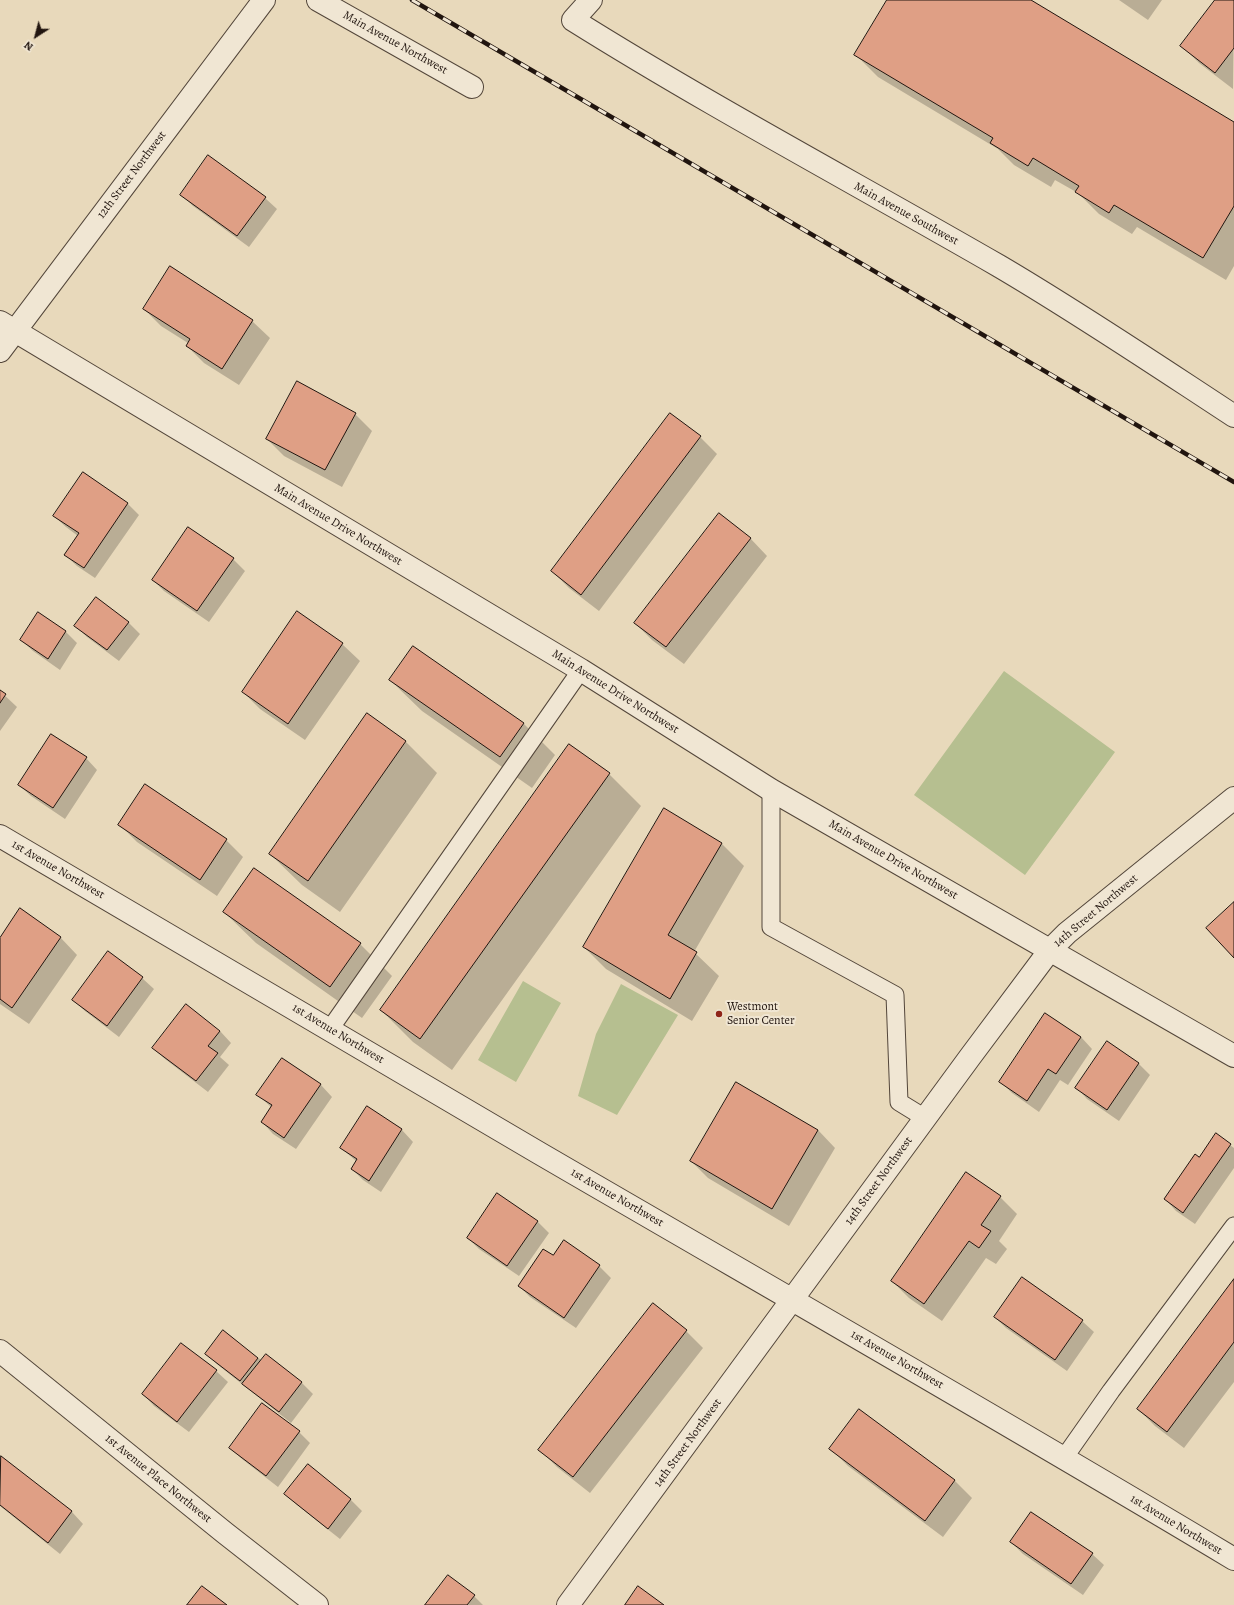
<!DOCTYPE html>
<html>
<head>
<meta charset="utf-8">
<style>
  body { margin:0 }
  #map { position:relative; width:1234px; height:1605px; overflow:hidden; background:#e8d9bb; font-family:Alegreya,serif }
  canvas { display:block }
  .north { position:absolute; left:16px; top:16px; width:40px; height:40px; -webkit-text-stroke:3px #f0e6d3; paint-order:stroke; rotate:216deg; font-size:11px; font-weight:700; line-height:16px; text-align:center; color:#21150f }
  .north::after { content:''; display:block; margin:auto; width:14px; height:18px; background:#21150f; clip-path:polygon(50% 0,100% 100%,50% 72%,0 100%) }
</style>
</head>
<body>
<div id="map">
<canvas width="1234" height="1605"></canvas>
<div class="north">N</div>
</div>
<script>
const c = document.querySelector('canvas').getContext('2d');
c.lineJoin = 'round';
function paint(path, color) { c.fillStyle = color; c.fill(path, 'evenodd'); }
function trace(path, color, width, dash) { c.strokeStyle = color; c.lineWidth = width; c.lineCap = dash ? 'butt' : 'round'; c.setLineDash(dash || []); c.stroke(path); }
function write(font, color, halo, rows, align = 'center') {
  c.font = font + ' Alegreya,serif'; c.lineWidth = 4; c.setLineDash([]); c.textBaseline = 'middle'; c.strokeStyle = halo; c.fillStyle = color; for (const [text, x, y, turn = 0] of rows) {
    c.save(); c.translate(x, y); c.rotate((+turn || 0) * Math.PI / 180); c.textAlign = isNaN(turn) ? turn : align; if (halo) c.strokeText(text, 0, 0); c.fillText(text, 0, 0); c.restore();
  }
}
const green = new Path2D(`
  M1004 671 1115 752 1025 875 914 795Z
  M523 981 561 1003 516 1082 478 1060Z
  M621 984 678 1015 617 1115 578 1096 596 1034Z`);
const shadow = new Path2D(`
  M888 0H1029L1234 123V266L1226 280 1137 227 1132 234 1099 214 1078 193 1055 180 1051 187 1014 165 998 149 878 77 855 54Z
  M1119 0H1162L1148 20Z
  M1216 0H1234L1233 89 1199 63 1182 46Z
  M181 194 265 198 277 209 249 247 193 206Z
  M144 309 252 321 270 338 239 385 204 363 187 346 188 343 161 326Z
  M355 414 372 431 342 487 284 456 267 439Z
  M700 437 717 454 599 611 569 588 552 571Z
  M83 473 128 504 139 515 95 578 77 566 65 555 78 536 66 527 54 516Z
  M188 528 233 559 245 571 209 622 164 591 153 580Z
  M750 538 767 556 684 664 652 640 635 623Z
  M38 614 66 632 77 643 60 670 33 651 21 640Z
  M128 622 140 634 119 661 87 637 76 626Z
  M342 644 360 661 305 740 260 709 243 692Z
  M390 680 523 723 555 755 532 788 422 711Z
  M0 691 17 707 0 731Z
  M405 741 437 773 340 912 302 885 270 854Z
  M570 746 609 774 641 806 452 1070 413 1042 381 1010Z
  M86 758 97 770 65 819 31 796 19 785Z
  M665 810 722 844 744 866 694 952 719 976 692 1021 606 969 584 947Z
  M120 825 226 840 243 857 217 896 137 842Z
  M254 870 360 944 392 976 362 1018 256 943 224 912Z
  M60 937 77 955 29 1024 0 1004V939Z
  M142 978 154 989 119 1037 85 1011 73 1000Z
  M1045 1014 1081 1037 1092 1049 1068 1085 1060 1080 1039 1112 1012 1093 1000 1081Z
  M220 1031 231 1043 220 1057 229 1065 208 1092 165 1059 153 1048Z
  M1107 1042 1139 1064 1150 1075 1119 1121 1087 1099 1076 1087Z
  M282 1059 321 1085 332 1097 296 1149 273 1134 262 1122 272 1108 258 1095Z
  M367 1108 402 1130 413 1142 381 1192 363 1180 352 1169 356 1161 341 1148Z
  M818 1130 835 1148 789 1226 708 1178 691 1161Z
  M1216 1135 1234 1148V1168L1195 1224 1176 1211 1165 1199 1200 1158Z
  M1000 1197 1017 1214 999 1241 1007 1249 996 1264 986 1258 942 1321 909 1298 892 1281Z
  M537 1221 549 1233 519 1276 479 1249 468 1238Z
  M564 1241 599 1266 611 1278 576 1328 530 1297 519 1286 553 1257Z
  M1022 1279 1082 1321 1094 1332 1067 1371 1006 1328 995 1317Z
  M1234 1281V1382L1184 1448 1155 1426 1138 1409Z
  M686 1331 703 1348 590 1493 557 1467 540 1450Z
  M206 1354 258 1358 301 1382 313 1394 291 1423 218 1365Z
  M216 1371 228 1382 189 1432 154 1406 143 1394Z
  M860 1410 955 1481 972 1498 943 1537 848 1466 831 1449Z
  M299 1432 310 1443 278 1487 242 1459 230 1448Z
  M1 1457 72 1512 83 1524 60 1554 0 1506Z
  M308 1465 351 1500 362 1511 340 1539 297 1505 285 1494Z
  M1011 1542 1092 1554 1104 1565 1083 1595 1023 1554Z
  M474 1596 483 1605H426Z`);
const building = new Path2D(`
  M887 0H1031L1234 122V206L1203 258 1114 205 1109 213 1075 192 1079 186 1033 158 1028 166 990 143 993 138 854 55Z
  M1215 0H1234V48L1215 73 1180 46Z
  M208 155 266 197 237 236 180 195Z
  M170 266 253 320 222 369 186 346 190 339 143 309Z
  M297 381 356 413 325 470 266 439Z
  M670 413 701 436 581 595 551 571Z
  M83 472 128 503 84 568 64 555 79 533 53 516Z
  M719 513 751 538 666 647 634 623Z
  M188 527 234 558 197 611 152 580Z
  M96 597 129 622 107 650 74 626Z
  M297 611 343 643 288 724 242 692Z
  M38 612 66 631 48 659 20 640Z
  M413 646 524 723 500 757 389 680Z
  M0 690 6 694 0 703Z
  M367 713 406 741 308 881 269 854Z
  M51 734 87 757 53 808 18 785Z
  M569 744 610 773 420 1039 380 1010Z
  M145 784 227 839 200 880 118 825Z
  M664 808 722 843 668 935 697 952 670 999 583 947Z
  M254 868 361 943 330 987 223 912Z
  M1234 902V958L1206 928Z
  M20 908 61 937 12 1008 0 999V938Z
  M108 951 143 977 107 1026 72 1000Z
  M186 1004 220 1031 208 1046 218 1053 196 1081 152 1048Z
  M1045 1013 1081 1037 1056 1074 1048 1069 1027 1101 999 1082Z
  M1107 1041 1139 1063 1107 1110 1075 1088Z
  M282 1058 321 1084 284 1138 261 1122 272 1105 256 1095Z
  M736 1082 818 1130 772 1209 690 1161Z
  M367 1106 402 1129 369 1181 351 1169 357 1159 340 1148Z
  M1216 1133 1231 1144 1183 1213 1164 1199 1195 1154 1199 1157Z
  M966 1172 1001 1196 981 1225 991 1231 979 1248 969 1241 924 1304 891 1281Z
  M497 1193 538 1221 507 1266 467 1238Z
  M564 1240 600 1265 564 1318 518 1286 543 1249 553 1255Z
  M1022 1277 1083 1320 1055 1360 994 1317Z
  M1234 1279V1342L1167 1432 1137 1409Z
  M653 1303 687 1330 573 1477 538 1450Z
  M223 1330 258 1358 240 1381 205 1354Z
  M181 1343 217 1370 177 1422 142 1394Z
  M266 1354 302 1382 279 1412 242 1384Z
  M262 1403 300 1431 266 1476 229 1448Z
  M859 1409 955 1480 925 1521 829 1449Z
  M1 1456 72 1511 48 1543 0 1505Z
  M308 1464 351 1499 328 1529 284 1494Z
  M1031 1512 1093 1553 1071 1584 1010 1542Z
  M448 1575 475 1595 467 1605H425Z
  M202 1586 227 1605H187Z
  M638 1586 664 1605H625Z`);
const lane = new Path2D(`
  M771 790V927L895 995 899 1102 925 1118
  M330 1029 581 670
  M1064 1458 1111 1391 1234 1226`);
const street = new Path2D(`
  M318 0 472 87
  M591 0 573 20C712 107 857 184 999 266 1079 313 1156 365 1234 416
  M0 322 581 670 771 790 1234 1056
  M0 351 264 0
  M0 836C180 941 359 1048 539 1153 771 1288 1004 1421 1234 1559
  M0 1351 225 1533 317 1605
  M568 1605 970 1057 1050 950 1067 933 1234 798`);
const rail = new Path2D(`
  M412 0 1234 482`);
const markers = [
  [719,1014,4,"#8f2418"]
];
const streetNames = [
  ["Main Avenue Northwest",395,43,29],
  ["12th Street Northwest",132,175,-53],
  ["Main Avenue Southwest",906,214,29],
  ["Main Avenue Drive Northwest",338,525,31],
  ["Main Avenue Drive Northwest",615,692,32],
  ["Main Avenue Drive Northwest",893,860,30],
  ["1st Avenue Northwest",58,870,30],
  ["14th Street Northwest",1096,911,-40],
  ["1st Avenue Northwest",338,1034,31],
  ["14th Street Northwest",879,1181,-54],
  ["1st Avenue Northwest",617,1198,30],
  ["1st Avenue Northwest",897,1360,30],
  ["14th Street Northwest",688,1443,-54],
  ["1st Avenue Place Northwest",158,1479,39],
  ["1st Avenue Northwest",1176,1525,31]
];
const poiNames = [
  ["Westmont",727,1007],
  ["Senior Center",727,1021]
];
paint(green, '#b6bf90');
paint(shadow, '#0003');
paint(building, '#df9f85');
trace(building, '#21150f', 1);
trace(lane, '#53463a', 19);
trace(street, '#53463a', 24);
trace(lane, '#f0e6d3', 17);
trace(street, '#f0e6d3', 22);
trace(rail, '#21150f', 4.5);
trace(rail, '#f0e6d3', 3, [9]);
for (const [x, y, r, color] of markers) { const dot = new Path2D(); dot.arc(x, y, r, 0, 2 * Math.PI); c.fillStyle = color; c.fill(dot); trace(dot, '#f0e6d3', 1.5); }
write('12px', '#21150f', '#f0e6d3', streetNames);
write('12px', '#21150f', '#f0e6d3', poiNames, 'left');
</script>
</body>
</html>
